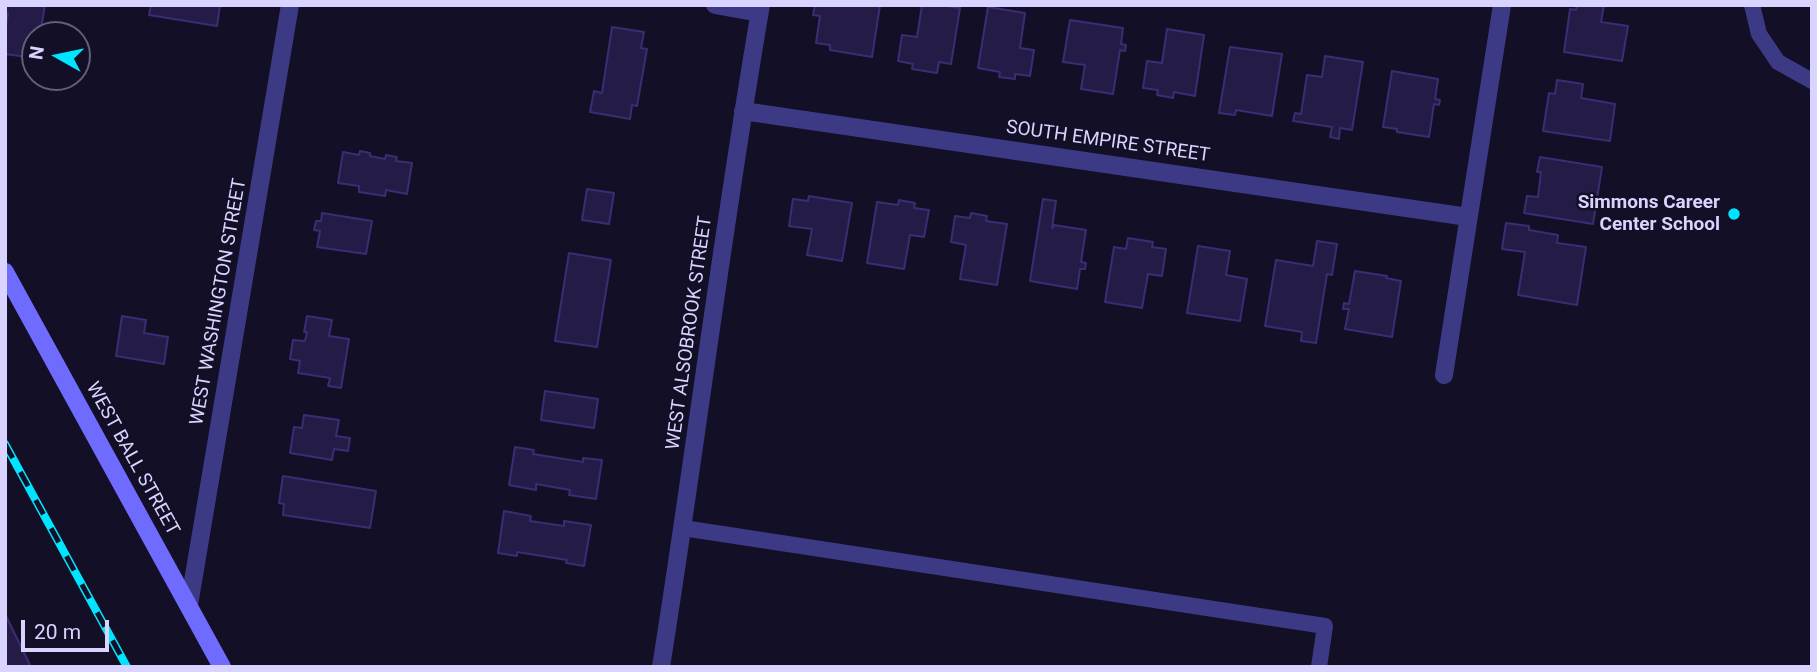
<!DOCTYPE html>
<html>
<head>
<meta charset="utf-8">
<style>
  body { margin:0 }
  #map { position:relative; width:1817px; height:672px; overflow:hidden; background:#130f26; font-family:Roboto,sans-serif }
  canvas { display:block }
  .frame { position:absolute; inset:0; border:7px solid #d9d4ff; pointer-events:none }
  .north { position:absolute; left:21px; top:21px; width:70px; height:70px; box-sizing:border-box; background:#130f26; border:2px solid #625e7d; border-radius:50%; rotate:279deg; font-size:19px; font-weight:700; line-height:28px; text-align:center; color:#d9d4ff }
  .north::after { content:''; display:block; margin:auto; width:24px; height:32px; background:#00e5ff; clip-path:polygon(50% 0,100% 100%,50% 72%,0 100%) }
  .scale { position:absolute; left:21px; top:620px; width:88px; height:32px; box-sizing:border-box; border:4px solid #d9d4ff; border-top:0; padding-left:9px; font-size:21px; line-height:24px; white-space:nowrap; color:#d9d4ff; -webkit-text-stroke:5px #130f26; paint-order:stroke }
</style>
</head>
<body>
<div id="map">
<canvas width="1817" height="672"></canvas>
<div class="frame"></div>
<div class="north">N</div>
<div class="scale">20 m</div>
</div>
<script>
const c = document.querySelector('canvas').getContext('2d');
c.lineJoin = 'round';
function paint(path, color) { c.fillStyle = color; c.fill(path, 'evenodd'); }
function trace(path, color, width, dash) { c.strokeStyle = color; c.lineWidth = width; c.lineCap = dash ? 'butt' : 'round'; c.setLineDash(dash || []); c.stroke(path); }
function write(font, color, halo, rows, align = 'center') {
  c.font = font + ' Roboto,sans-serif'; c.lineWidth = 5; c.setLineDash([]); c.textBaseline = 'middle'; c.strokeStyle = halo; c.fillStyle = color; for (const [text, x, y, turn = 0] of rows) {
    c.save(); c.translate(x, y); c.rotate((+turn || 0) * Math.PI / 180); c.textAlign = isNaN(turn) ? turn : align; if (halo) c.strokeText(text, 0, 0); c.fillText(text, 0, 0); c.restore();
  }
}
const building = new Path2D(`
  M10 5H45L40 35H35V58L5 54V33L8 13H5V6Z
  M151 5H220L217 26 149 15Z
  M815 5H880L872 57 830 50V45L816 43 820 16 813 15Z
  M922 5H941L960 8 951 64 939 62 937 73 912 69 913 64 898 61 902 35 917 37Z
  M1577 5H1604L1601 22 1628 26 1622 61 1564 52 1570 9 1576 10Z
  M988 7 1025 13 1020 48 1034 50 1030 76 1015 74V79L999 77 1000 72 978 68Z
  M1070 20 1123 28 1121 44 1126 45 1125 51 1120 50 1113 94 1081 89 1085 65 1063 62Z
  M612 27 644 32 641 48 647 49 637 106 632 105 630 119 590 112 594 91 602 93Z
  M1167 29 1204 35 1195 96 1174 92 1173 98 1157 95 1158 90 1143 88 1147 61 1162 63Z
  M1230 47 1282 54 1272 116 1236 110 1235 115 1219 113Z
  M1325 56 1363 62 1352 130 1340 128 1339 139 1330 137 1332 127 1293 121 1295 113 1301 114 1307 75 1322 77Z
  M1392 71 1438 79 1435 99 1440 100 1439 105 1434 104 1429 137 1397 132V129L1383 127Z
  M1557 80 1583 84 1581 98 1615 104 1610 141 1543 131 1549 93 1555 94Z
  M360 151 370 153V156L385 159 386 155 397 157 396 161 412 163 407 194 386 190 385 196 359 192V186L338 183 343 152 359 155Z
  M1540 157 1602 167 1593 224 1524 213 1527 196 1538 197 1541 172H1537Z
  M587 189 614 193 609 224 582 220Z
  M809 196 852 203 842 261 807 255 812 229 789 226 793 199 808 201Z
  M1043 199 1056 201 1052 228H1053L1054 225 1086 230 1081 262 1086 263 1085 269H1080L1077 289 1030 281Z
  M899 200 915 203 914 208 929 210 924 237 910 235 904 269 867 263 877 202 898 205Z
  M322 213 372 221 366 254 317 247 320 231 314 230 316 221H321Z
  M971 213 987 216 986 221 1007 224 997 285 960 279 966 245 951 242 955 216 970 218Z
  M1506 223 1529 226V230L1558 235 1557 243 1586 247 1577 305 1518 295 1525 252 1502 249Z
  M1128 238 1153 242 1152 247 1166 249 1162 276 1148 274 1142 308 1105 302 1114 247 1126 249Z
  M1317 241 1337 244 1332 275 1327 274 1316 343 1301 341 1302 332 1265 326 1276 260 1313 266Z
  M1198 246 1230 251 1226 275 1247 279 1240 321 1187 313Z
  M569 253 611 260 597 347 555 341Z
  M1355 271 1387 276 1386 278 1401 281 1392 337 1345 329 1349 309H1343L1344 303 1349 304Z
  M122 316 146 320 144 333 168 337 164 364 116 356Z
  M307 316 332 320 329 336 349 339 341 388 328 386 330 378 298 373 300 361 290 359 293 340 305 341 307 332H304Z
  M545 391 598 399 594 428 541 420Z
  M304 415 339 420 336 436 350 438 348 451 334 449 332 460 290 453 294 427 302 428Z
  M515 447 534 450 533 454 583 462V458L602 460 596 499 569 495 570 490 536 484V490L509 485Z
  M283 476 376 491 370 528 283 515 284 504 279 503Z
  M504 511 531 516 530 521 564 526V521L591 525 584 566 566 563 567 560 517 552V556L498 553Z
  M5 614 31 667H5Z`);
const lane = new Path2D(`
  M1752 5 1759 34 1778 62 1812 81
  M683 528 1325 626 1319 667`);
const street = new Path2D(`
  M715 5 759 13
  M743 111 1468 217
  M1444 375 1502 5
  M189 605 290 5
  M661 667C696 447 723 225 761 5`);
const secondary = new Path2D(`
  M5 272 222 667`);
const rail = new Path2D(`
  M5 444 127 667`);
const markers = [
  [1734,214,7,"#00e5ff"]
];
const streetNames = [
  ["SOUTH EMPIRE STREET",1108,142,8],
  ["WEST WASHINGTON STREET",219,302,-80],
  ["WEST ALSOBROOK STREET",690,333,-82],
  ["WEST BALL STREET",132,459,61]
];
const poiNames = [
  ["Simmons Career",1720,203],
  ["Center School",1720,225]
];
paint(building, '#241b47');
trace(building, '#3b2d73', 2);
trace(lane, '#3d3a85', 16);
trace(street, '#3d3a85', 18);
trace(secondary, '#6f6bff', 18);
trace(rail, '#00e5ff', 8);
trace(rail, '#130f26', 5, [16]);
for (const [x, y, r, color] of markers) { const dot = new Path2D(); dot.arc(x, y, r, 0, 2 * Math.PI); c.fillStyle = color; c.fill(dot); trace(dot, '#130f26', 2.5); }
write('19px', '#d9d4ff', '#130f26', streetNames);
write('bold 19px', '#d9d4ff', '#130f26', poiNames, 'right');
</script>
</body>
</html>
